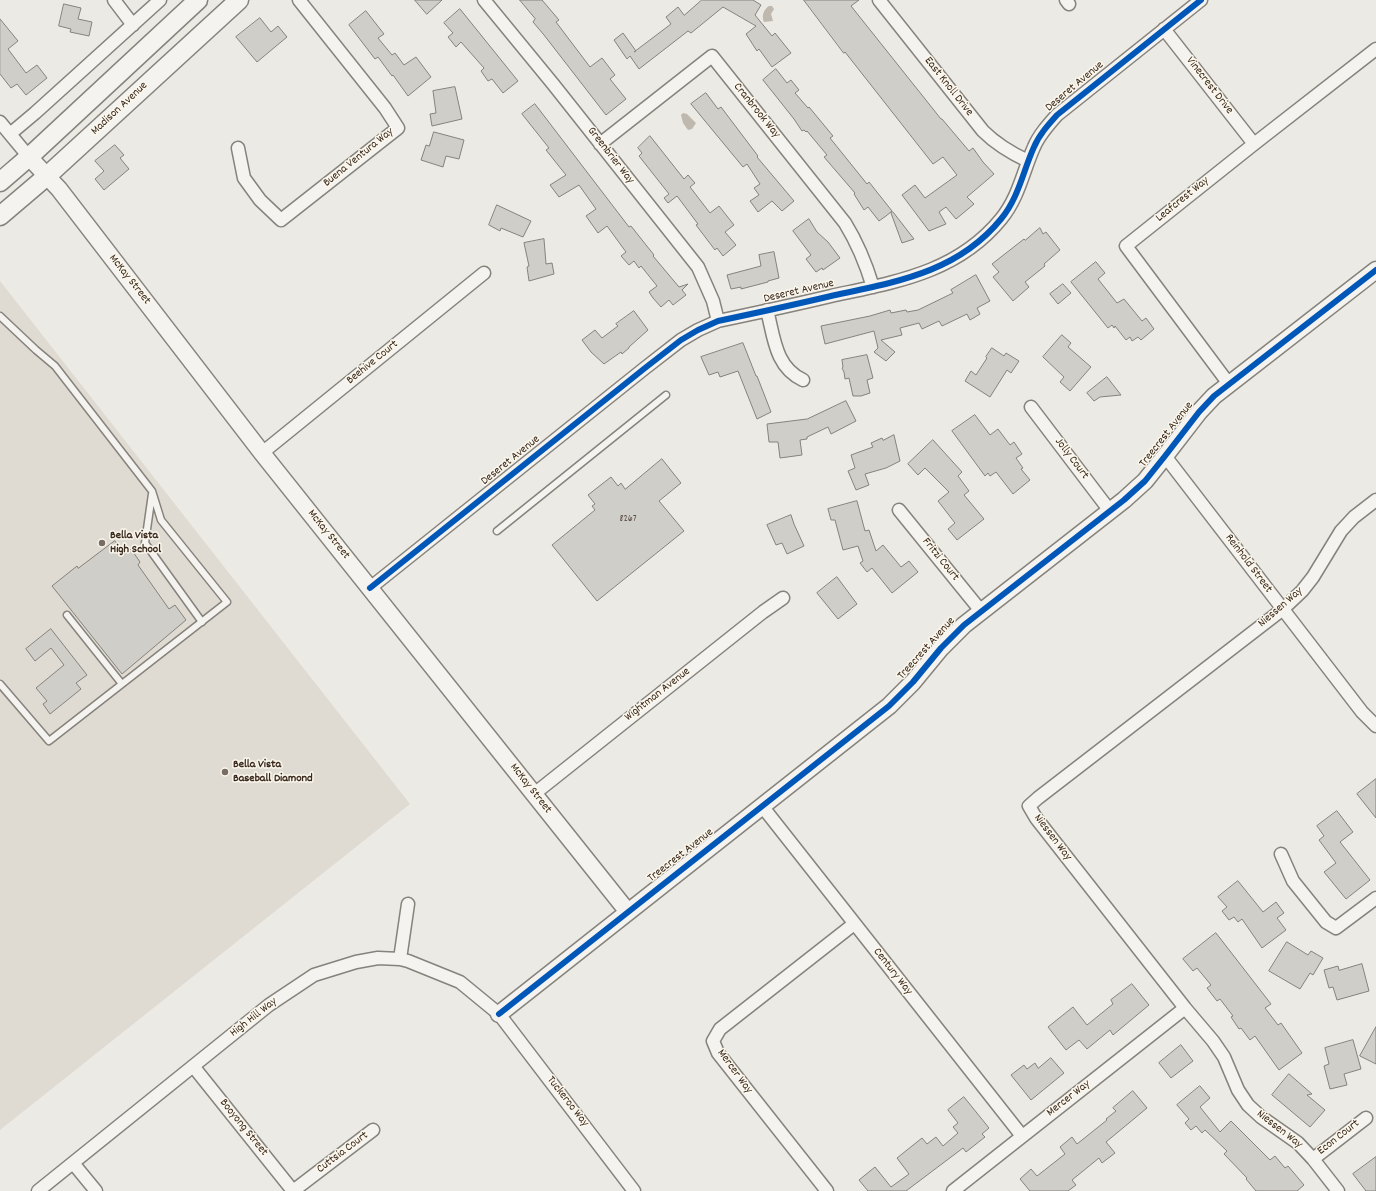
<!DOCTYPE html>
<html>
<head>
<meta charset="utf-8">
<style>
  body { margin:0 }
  canvas { display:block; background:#eceae4 }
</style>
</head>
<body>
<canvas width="1376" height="1191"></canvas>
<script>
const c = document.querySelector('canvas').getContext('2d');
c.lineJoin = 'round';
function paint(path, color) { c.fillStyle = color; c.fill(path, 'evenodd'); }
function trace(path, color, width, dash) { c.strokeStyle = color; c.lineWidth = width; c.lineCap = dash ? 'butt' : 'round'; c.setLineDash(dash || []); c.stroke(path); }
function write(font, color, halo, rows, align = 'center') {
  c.font = font + ' Dekko,sans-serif'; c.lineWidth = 3; c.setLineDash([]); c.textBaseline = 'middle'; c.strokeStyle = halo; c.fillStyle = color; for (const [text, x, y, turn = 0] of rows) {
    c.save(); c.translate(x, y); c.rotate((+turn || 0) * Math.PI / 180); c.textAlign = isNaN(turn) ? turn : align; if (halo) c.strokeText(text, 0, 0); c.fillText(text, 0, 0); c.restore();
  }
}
const built = new Path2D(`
  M0 281 410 804 0 1130Z`);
const water = new Path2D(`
  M769 6H772L774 9 771 14 773 21 764 22C761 16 764 9 769 6Z
  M683 113 687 114 696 123 692 129 688 130 683 123 681 115Z`);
const building = new Path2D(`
  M415 0H442L427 14Z
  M520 0H542L559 20 556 22 590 67 602 58 615 75 610 79 626 99 606 115 544 35 533 22 535 19Z
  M702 0H753L761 5 755 15 772 36 775 33 791 53 772 67 759 49 757 51 746 34 756 26 723 7 691 33 688 31 639 69 630 56 627 59 614 40 623 33 636 51 634 52 671 24 666 17 678 7 684 15Z
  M804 0H859L851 6 941 119H942L969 151 973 148 983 162 994 174 967 197 974 204 956 219 946 207 939 212 946 224 929 231 902 195 915 185 925 198 957 175 943 157 933 164 845 52 844 53Z
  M64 4 81 8 78 19 92 22 89 36 70 32 71 29 59 26Z
  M460 9 518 81 503 93 492 79 488 81 481 71 484 68 461 42 456 47 448 37 453 33 444 23Z
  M366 11 384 34 378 38 392 55 395 53 404 65 416 57 431 77 408 96 393 75 392 76 378 57 375 59 349 25Z
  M260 18 271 32 278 26 287 37 257 62 236 37Z
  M0 19 18 41 8 49 26 73 37 65 47 78 26 95 17 84 11 88 0 74Z
  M776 69 787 83 791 80 799 90 795 93 808 108 809 107 833 136 830 138 867 184 869 182 892 211 886 216 879 221 868 207 864 210 854 194 855 193 824 157 827 155 807 131 806 132 804 130 802 131 794 119 763 80Z
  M455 87 462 119 432 126 430 114 436 113 433 91Z
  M706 93 718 109 721 107 758 156 757 157 794 201 782 211 772 201 758 212 753 205 750 201 759 195 754 188 760 184 747 164 743 167 691 104Z
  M535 104 629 227 631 226 654 255 653 256 679 287 688 284 682 290 686 295 673 305 669 300 661 307 653 298 649 292 657 286 641 266 639 268 634 261 629 265 621 256 626 252 607 226 598 233 586 216 596 209 579 185 559 197 550 185 566 175 546 150 549 148 522 114Z
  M434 132 464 140 459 159 446 156 443 167 421 160 426 145 429 146Z
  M650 136 684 179 688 175 695 183 690 187 710 213 719 206 734 225 725 232 736 245 723 256 717 248 715 250 696 225 698 224 677 196 668 203 664 198 669 194 639 156 642 153 638 148Z
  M115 145 124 155 120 158 129 169 104 190 95 179 104 171 95 161Z
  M497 205 531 221 523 237 501 228 500 231 489 225Z
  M893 212 914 239 902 243 891 213Z
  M809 219 817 232 828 242 840 258 823 270 822 268 816 272 806 259 811 255 793 231Z
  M1040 228 1043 234 1046 232 1060 250 1044 264 1045 266 1025 282 1029 287 1013 301 993 277 999 272 992 264 1024 239 1025 240Z
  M544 239 546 264 552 263 554 274 529 281 527 267 529 266 524 243Z
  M774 252 779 278 768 281V282L741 289V287L731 289 727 275 761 266 759 255Z
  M1096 262 1105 273 1098 279 1117 303 1124 299 1142 321 1146 318 1154 329 1141 340 1138 337 1132 341 1130 337 1126 340 1115 326 1114 328 1112 325 1108 328 1071 282Z
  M976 275 990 301 977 308 980 314 970 320 967 314 942 326 939 321 922 329 919 323 900 328 902 335 881 340 895 352 886 361 874 352 878 348 874 331 825 344 821 326 870 316 890 310 891 313 906 310 907 312 918 310 953 293 951 290Z
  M1063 284 1071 293 1058 304 1050 294Z
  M634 311 648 330 629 347V348L622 354 621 352 604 364 591 352 582 340 595 330 602 338 618 326 616 324Z
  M1062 335 1071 343 1068 347 1091 367 1070 391 1060 382 1064 377 1043 357Z
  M743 343 756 376H757L771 412 757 419 738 371 720 377 718 372 709 375 701 357Z
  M992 348 1004 356 1006 353 1019 361 1011 373 1007 370 990 397 965 381 971 371 976 375 987 358 986 357Z
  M867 355 873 378 867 380 870 393 861 396H853L849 378 845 379 844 372 842 368 843 367 842 360Z
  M1107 377 1121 395 1100 397 1094 401 1087 393Z
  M846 401 856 421 831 434 828 427 807 437V439L800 440 802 455 780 458 778 442H769L767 424 807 419Z
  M975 415 990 435 998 429 1010 445 1014 442 1022 454 1016 458 1023 468 1021 469 1030 480 1013 494 996 472 990 476 988 473 985 476 952 431Z
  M894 435 900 461 886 468 865 474 869 485 856 490 848 471 855 468 851 455 873 447 871 443 882 438 883 440Z
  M933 440 962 472 958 476 969 491 964 495 984 519 957 540 948 529 955 523 938 501 949 492 925 468 918 475 908 464Z
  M662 459 681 483 659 501 684 531 597 601 552 545 595 510 592 506 595 504 588 495 611 477 618 486 621 483 625 489Z
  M857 501 865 531 869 530 876 551 883 545 901 567 909 561 918 572 892 593 872 568 867 572 860 563 863 561 858 546 843 550 835 520H831L828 509Z
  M791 515 794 524 804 546 787 554 782 543 776 545 767 525Z
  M115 541 124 554 131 549 140 562 138 565 169 609 175 605 186 620 122 674 52 586 77 566 78 568Z
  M837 577 857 604 838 619 817 593Z
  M51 629 87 675 76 683 81 689 50 714 43 704 47 701 36 688 64 665 51 648 35 661 26 649Z
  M1376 779V818L1357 794Z
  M1337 811 1353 832 1340 842 1370 880 1346 899 1324 872 1336 863 1319 840 1324 836 1317 826Z
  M1238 881 1263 912 1276 902 1284 913 1277 918 1286 930 1262 948 1242 919 1238 922 1234 917 1229 920 1222 911 1227 907 1218 897Z
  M1216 933 1271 1004 1265 1008 1278 1025 1281 1023 1302 1053 1279 1070 1255 1036 1250 1040 1241 1028 1239 1029 1231 1017 1233 1016 1220 999 1217 1001 1207 988 1211 985 1197 968 1193 971 1183 959Z
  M1287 942 1308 955 1311 951 1323 958 1313 975 1310 973 1300 989 1269 971Z
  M1362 964 1369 991 1337 1000 1333 987 1329 988 1324 970 1338 966 1339 970Z
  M1132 984 1149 1005 1113 1035 1110 1030 1087 1049 1079 1040 1066 1050 1048 1027 1073 1007 1087 1025 1113 1004 1111 1000Z
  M1376 1027V1064L1360 1056Z
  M1353 1040 1361 1069 1344 1074 1347 1085 1330 1089 1324 1066 1329 1064 1325 1048Z
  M1181 1045 1193 1061 1171 1078 1159 1063Z
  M1051 1058 1064 1073 1031 1100 1011 1075 1024 1065 1027 1069 1035 1063 1038 1068Z
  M1289 1074 1312 1094 1307 1095 1325 1110 1310 1127 1272 1095Z
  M1200 1086 1210 1098 1200 1107 1220 1132 1231 1121 1270 1160 1275 1156 1285 1168 1288 1166 1304 1185 1297 1191H1256L1246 1179 1247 1178 1224 1154 1227 1151 1205 1130 1202 1133 1196 1126 1191 1130 1185 1123 1189 1119 1177 1105Z
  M1133 1091 1147 1108 1106 1142 1115 1153 1102 1163 1099 1158 1072 1180 1076 1185 1068 1191H1030L1020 1179 1031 1169 1037 1176 1065 1154 1060 1147 1072 1137 1077 1144 1107 1120 1106 1119 1116 1111 1113 1108Z
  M964 1097 989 1128 982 1134 985 1137 966 1152 963 1148 906 1191H868L859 1180 875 1167 891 1187 909 1174 897 1158 922 1138 927 1144 936 1137 943 1146 958 1133 953 1127 958 1123 948 1110Z
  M1376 1157V1191H1366L1353 1174Z`);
const lane = new Path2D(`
  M0 316 36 350 55 366 152 491 161 520 227 602 49 741 0 684
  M152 494 145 543 202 622
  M497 531 666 395
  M67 615 122 684`);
const street = new Path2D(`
  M114 0 133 25
  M484 0 553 84 698 267 713 301 718 321
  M879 0 983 131C996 144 1011 153 1028 161
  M1066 0 1069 4
  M1164 29 1254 144
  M0 122 29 157
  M10 134 35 113 160 0
  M600 144 712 56 845 223C858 244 866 264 873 287
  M238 148 244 178 260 200 281 220 398 128 385 108 299 0
  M767 310C774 337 775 367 803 380
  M1229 384 1126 246 1254 144 1376 49
  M1031 407 1110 511
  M262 453 484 273
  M1165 456 1362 712 1376 726
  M899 510 981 611
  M370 588 645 368 681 340 698 330 718 321C756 313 793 305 831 296 895 282 957 273 1001 219 1019 197 1023 171 1034 147 1039 135 1048 125 1057 115L1201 0
  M534 794 763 612 783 598
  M762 806 1022 1136
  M1281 854 1293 881 1326 922 1336 928 1376 898
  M400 959 408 904
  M193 1066 293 1191
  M1313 1159 1366 1118
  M73 1163 96 1191
  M38 1191 269 1005 314 975 356 962 378 958 400 959 408 961 460 982 499 1014 634 1191
  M293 1191 373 1130
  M827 1191 718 1053 713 1041 720 1029 854 924
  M953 1191 1185 1008
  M1338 1191 1313 1159 1298 1143 1261 1117 1248 1105 1238 1090 1224 1057 1213 1041 1185 1008 1036 818 1029 806 1038 798 1283 609 1302 591 1313 577 1341 531 1354 517 1376 500`);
const secondary = new Path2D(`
  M29 157 59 189 262 453 628 912
  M499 1014 889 706 913 682 941 648 964 625 1124 500 1145 481 1165 456 1199 412 1214 396 1376 270`);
const primary = new Path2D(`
  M0 182 29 157 198 0
  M0 216 47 176 239 0`);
const cycleway = new Path2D(`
  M370 588 645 368 681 340 698 330 718 321C756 313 793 305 831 296 895 282 957 273 1001 219 1019 197 1023 171 1034 147 1039 135 1048 125 1057 115L1201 0
  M499 1014 889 706 913 682 941 648 964 625 1124 500 1145 481 1165 456 1199 412 1214 396 1376 270`);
const markers = [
  [102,543,4,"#796d63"],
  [225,772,4,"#796d63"]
];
const numberNames = [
  ["8267",628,520]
];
const streetNames = [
  ["Vinecrest Drive",1209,86,52],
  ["East Knoll Drive",948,87,52],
  ["Deseret Avenue",1075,87,-40],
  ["Madison Avenue",120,109,-43],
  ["Cranbrook Way",756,111,51],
  ["Greenbrier Way",610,156,52],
  ["Buena Ventura Way",359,158,-39],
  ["Leafcrest Way",1183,200,-39],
  ["McKay Street",129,280,52],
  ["Deseret Avenue",799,292,-13],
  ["Beehive Court",373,363,-39],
  ["Treecrest Avenue",1167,435,-52],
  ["Jolly Court",1071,459,53],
  ["Deseret Avenue",511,461,-39],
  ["McKay Street",328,535,51],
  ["Fritzi Court",940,560,51],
  ["Reinhold Street",1248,564,53],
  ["Niessen Way",1281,608,-41],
  ["Treecrest Avenue",927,649,-48],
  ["Wightman Avenue",658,695,-38],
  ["McKay Street",530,789,52],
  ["Niessen Way",1052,838,53],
  ["Treecrest Avenue",681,856,-38],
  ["Century Way",892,972,52],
  ["High Hill Way",254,1018,-38],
  ["Mercer Way",734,1072,54],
  ["Mercer Way",1069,1099,-38],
  ["Tuckeroo Way",567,1102,52],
  ["Booyong Street",243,1128,51],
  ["Niessen Way",1279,1130,38],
  ["Econ Court",1339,1138,-38],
  ["Cuttsia Court",343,1153,-37]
];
const poiNames = [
  ["Bella Vista",110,536],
  ["High School",110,550],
  ["Bella Vista",233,765],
  ["Baseball Diamond",233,779]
];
paint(built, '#dfdbd2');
paint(water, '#bfb8ae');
paint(building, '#d0cec9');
trace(building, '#86827c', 1);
trace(lane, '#86827c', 9);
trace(street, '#86827c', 15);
trace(secondary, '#86827c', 19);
trace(primary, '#86827c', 21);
trace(lane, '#f4f3ef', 6);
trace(street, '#f4f3ef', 12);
trace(secondary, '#f4f3ef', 16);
trace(primary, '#f4f3ef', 18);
trace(cycleway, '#0057b8', 6);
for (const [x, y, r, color] of markers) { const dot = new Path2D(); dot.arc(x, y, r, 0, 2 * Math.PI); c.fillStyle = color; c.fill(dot); trace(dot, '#fbf7ec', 1.5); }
write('10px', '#605349', null, numberNames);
write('12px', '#3b2a1e', '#fbf7ec', streetNames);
write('bold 12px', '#3b2a1e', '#fbf7ec', poiNames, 'left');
</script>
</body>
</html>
